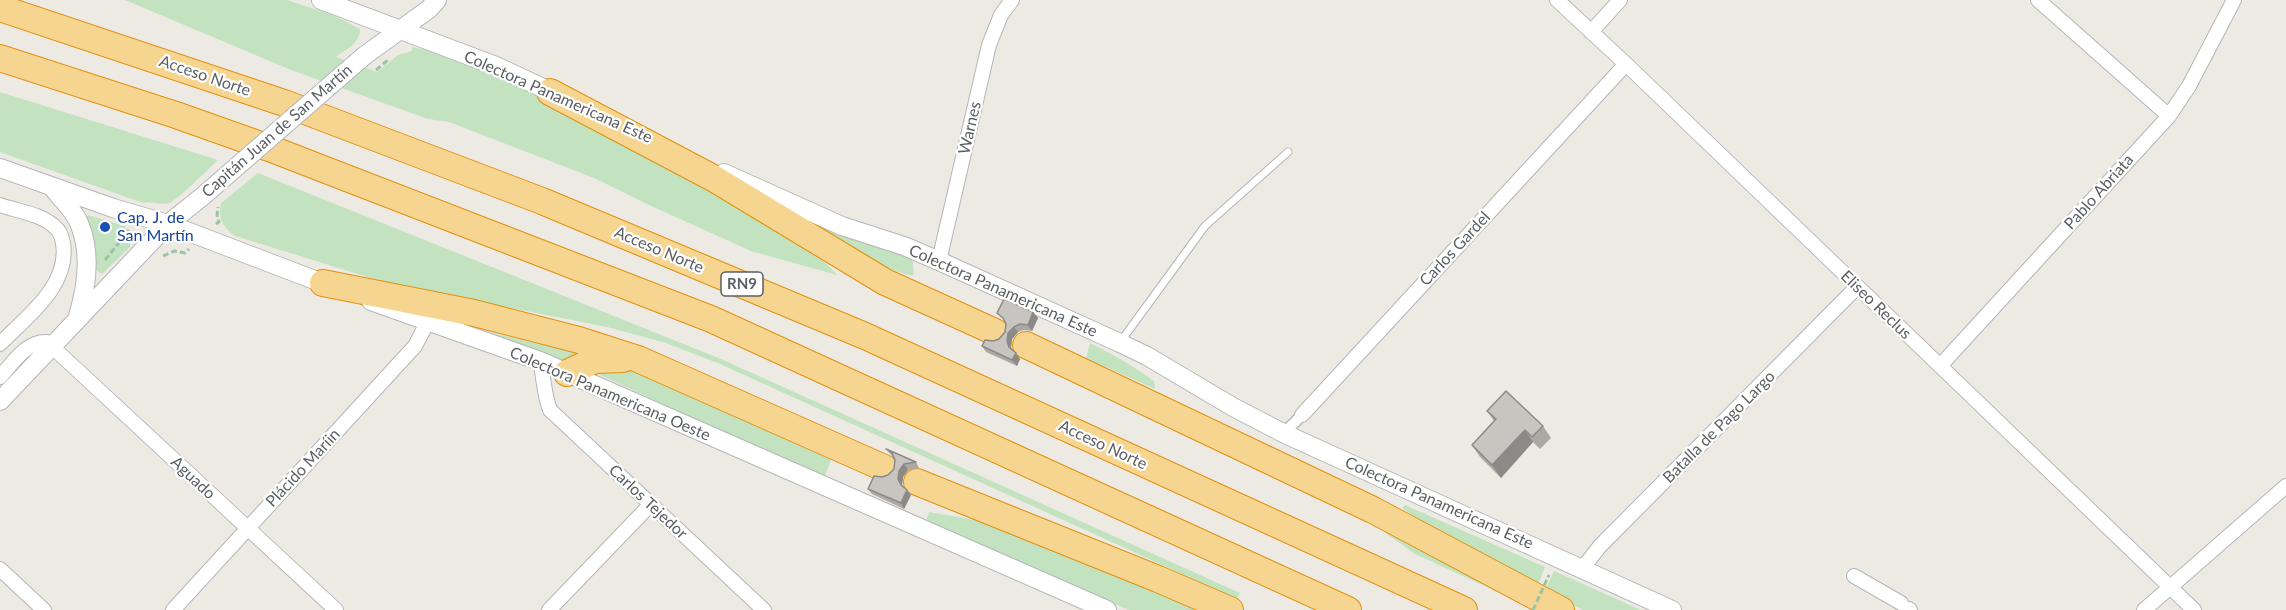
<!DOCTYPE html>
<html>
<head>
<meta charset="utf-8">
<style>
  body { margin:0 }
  canvas { display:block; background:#edeae3 }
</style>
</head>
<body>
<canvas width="2286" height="610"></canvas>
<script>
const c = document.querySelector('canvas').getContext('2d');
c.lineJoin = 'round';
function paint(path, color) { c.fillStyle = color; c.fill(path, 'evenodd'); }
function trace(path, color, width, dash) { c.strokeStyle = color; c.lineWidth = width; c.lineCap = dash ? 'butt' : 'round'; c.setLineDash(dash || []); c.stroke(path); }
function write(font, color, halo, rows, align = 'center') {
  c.font = font + ' Lato,sans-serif'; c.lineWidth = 4.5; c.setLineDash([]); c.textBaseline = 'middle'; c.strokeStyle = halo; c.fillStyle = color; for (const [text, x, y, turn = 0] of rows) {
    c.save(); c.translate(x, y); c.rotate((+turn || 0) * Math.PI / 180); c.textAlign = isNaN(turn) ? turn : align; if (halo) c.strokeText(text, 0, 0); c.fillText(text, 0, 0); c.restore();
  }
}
const green = new Path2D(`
  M125 0H287L333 15 360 29C360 44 346 49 336 57L377 72 398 55 412 51V47C479 60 541 97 600 129 658 161 716 193 773 224L776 231 827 264 837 275 751 251 649 205 594 178 449 122 428 119 291 70Z
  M0 92 218 160C207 170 182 196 171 202 161 207 152 200 143 203L0 152Z
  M258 173 721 359 1240 593 1237 599 720 364 666 343 607 327 390 284 235 236C222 227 218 218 221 203Z
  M88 215 125 226 130 236V247L102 274 96 270 92 231 85 219Z
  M805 220 840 234 912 257 914 275C896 278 824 232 805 220Z
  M492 333 585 355 564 364 493 338Z
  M1090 343C1113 354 1133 366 1154 381L1155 389 1086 358Z
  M613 365 649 375 831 460 824 478 589 370Z
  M1405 505 1545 567 1536 590 1440 534 1402 508Z
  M1355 511 1537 610 1415 554Z
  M929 512 987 522 1213 610H1129L926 522Z
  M1554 571 1641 610H1583L1545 591Z`);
const path = new Path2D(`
  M216 224 219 222 217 215 218 207
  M163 256 174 251 185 253 189 249
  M105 260 129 230`);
const service = new Path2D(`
  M1121 341 1205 226 1288 152`);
const pedestrian = new Path2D(`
  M1284 433 1302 415`);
const minor = new Path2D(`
  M1557 0 1626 64 2194 610
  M2038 0 2169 116
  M1591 32 1620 0
  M0 205C17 211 42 214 55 227 60 231 62 237 63 243 70 286 26 317 0 344
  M939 261 989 45 1001 15 1012 0
  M540 361C544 378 544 395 550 410L764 610
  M1940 366 2169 116 2189 86 2234 0
  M0 377C12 364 27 340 47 342L336 610
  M1302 415 1626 64
  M0 569 44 610
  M1582 569 1600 546 1857 287
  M1854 576 1901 603
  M1909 609 1910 610
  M173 610 415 346 427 323
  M549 610 651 504
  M2144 610 2286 486`);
const tertiary = new Path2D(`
  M321 0 496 66 560 96
  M364 56 429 9 437 0
  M0 168 113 208 168 224 333 287
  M724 173 842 226 904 246 939 261 1120 343 1147 356 1233 407 1285 434 1672 610
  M53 188C61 199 74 210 79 223 92 253 87 286 78 316
  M371 301 540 361 1107 610
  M0 401 168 224 203 196`);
const motorway = new Path2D(`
  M0 8 284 103 542 201 865 336 1464 610
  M0 58 176 115 269 148 711 319 1348 610
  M550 92 713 178 885 282 995 332
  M323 283 474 313 579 340 638 359 884 468
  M1026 345 1373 510 1561 610
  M567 373 595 360 623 359
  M917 482 1158 579 1230 610`);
const pathBridge = new Path2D(`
  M376 70 388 60
  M1533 610 1549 575`);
const tertiaryBridge = new Path2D(`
  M203 196 364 56`);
const wall = new Path2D(`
  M1033 312 1038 318 1032 331 1024 330 1018 332 1012 339 1011 347 1012 350 1020 359 1017 366 986 352 982 346 999 339 1005 332 1006 324 1005 321 997 313Z
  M1487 411 1543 426 1551 438 1540 449 1533 442 1501 478 1480 457 1472 445 1494 421Z
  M886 449 916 462 919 468 908 470 903 477 902 485 911 495 904 509 872 494 868 489 882 477 888 475 894 469 895 460 893 457Z`);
const shadedWall = new Path2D(`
  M1033 312 1038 318 1032 331 1028 325Z
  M1014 327 1018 332 1012 339 1011 347 1013 353 1009 347 1007 341 1008 333Z
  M1016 353 1020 359 1017 366 1012 360Z
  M1525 430 1533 442 1501 478 1492 465Z
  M904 464 908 470 903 477 902 485 905 491 898 479 899 471Z
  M907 490 911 495 904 509 901 503Z`);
const building = new Path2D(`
  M1004 299 1033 312 1028 325 1020 324 1014 327 1008 333 1007 341 1009 347 1016 353 1012 360 982 346 985 340 993 341 999 339 1005 332 1006 324 1003 318 997 313Z
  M1506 391 1543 426 1532 437 1525 430 1492 465 1472 445 1496 419 1487 411Z
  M886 449 916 462 904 464 899 471 898 479 901 485 907 490 901 503 868 489 874 476 882 477 888 475 894 469 895 460 892 453Z`);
const markers = [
  [105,227,6,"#1a4fb4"]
];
const shields = [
  [742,284,42]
];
const shieldNames = [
  ["RN9",742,284]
];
const streetNames = [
  ["Acceso Norte",205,76,19],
  ["Colectora Panamericana Este",558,97,24],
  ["Warnes",970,128,-77],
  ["Capitán Juan de San Martín",277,131,-41],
  ["Pablo Abriata",2099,192,-48],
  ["Carlos Gardel",1455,249,-47],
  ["Acceso Norte",659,250,23],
  ["Colectora Panamericana Este",1003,291,24],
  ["Eliseo Reclus",1876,305,44],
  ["Colectora Panamericana Oeste",610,394,23],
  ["Batalla de Pago Largo",1719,427,-45],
  ["Acceso Norte",1103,445,25],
  ["Plácido Maríin",303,468,-47],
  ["Aguado",193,478,43],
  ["Carlos Tejedor",648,502,43],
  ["Colectora Panamericana Este",1439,503,24]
];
const transitNames = [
  ["Cap. J. de",117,218],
  ["San Martín",117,236]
];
paint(green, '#c3e3c0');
trace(service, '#b3b6b9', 9);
trace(pedestrian, '#b3b6b9', 13);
trace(minor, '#b3b6b9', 16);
trace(tertiary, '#b3b6b9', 20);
trace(motorway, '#e2900d', 28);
trace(path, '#9ac4a3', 3, [6, 3]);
trace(service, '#fff', 7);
trace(pedestrian, '#fff', 10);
trace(minor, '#fff', 14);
trace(tertiary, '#fff', 18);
trace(motorway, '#f6d590', 26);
trace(tertiaryBridge, '#b3b6b9', 20, []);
trace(pathBridge, '#9ac4a3', 3, [6, 3]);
trace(tertiaryBridge, '#fff', 18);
paint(wall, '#aca9a5');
paint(shadedWall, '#8c8a86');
paint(building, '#c8c5c0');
trace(building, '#8c8a86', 1.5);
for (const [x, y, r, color] of markers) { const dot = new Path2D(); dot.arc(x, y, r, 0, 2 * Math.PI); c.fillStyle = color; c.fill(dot); trace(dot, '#fff', 2); }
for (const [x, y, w] of shields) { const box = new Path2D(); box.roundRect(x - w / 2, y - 12, w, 24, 4.5); c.fillStyle = '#fff'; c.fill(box); trace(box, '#5b5f63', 1.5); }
write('bold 15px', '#5b5f63', null, shieldNames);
write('16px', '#5b5f63', '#fff', streetNames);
write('16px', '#164399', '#fff', transitNames, 'left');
</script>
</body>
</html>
